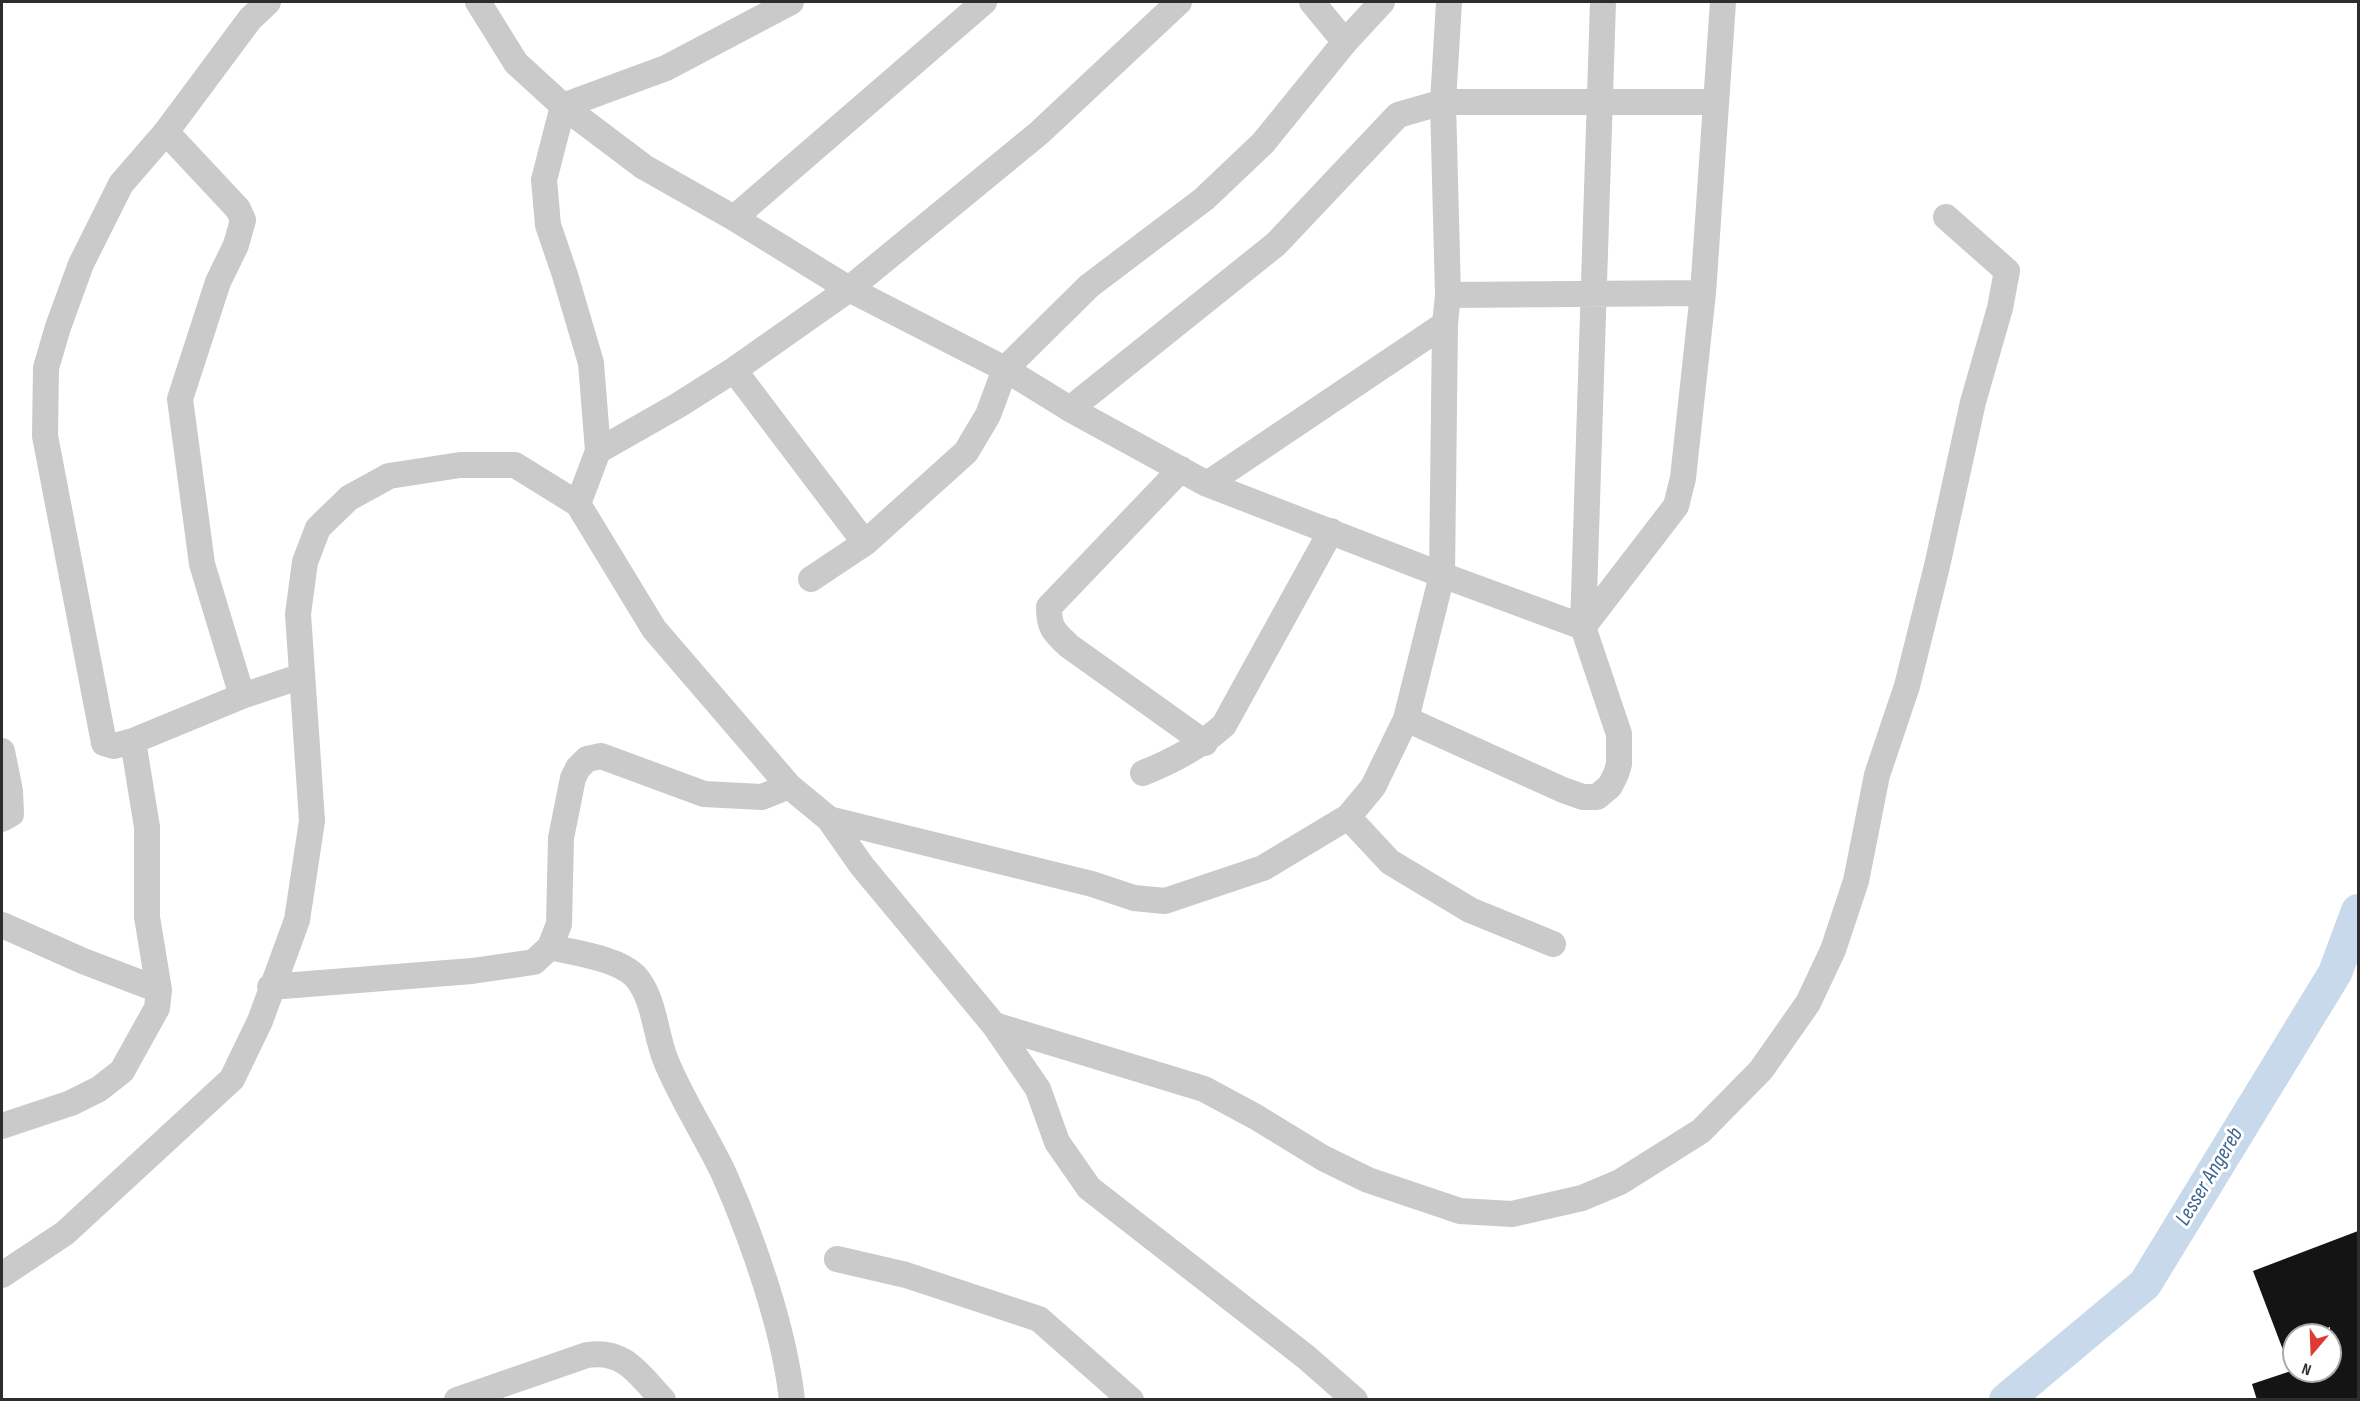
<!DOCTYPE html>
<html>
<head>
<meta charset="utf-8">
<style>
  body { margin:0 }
  #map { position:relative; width:2360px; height:1401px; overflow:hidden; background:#fff; font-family:"Sofia Sans Condensed",sans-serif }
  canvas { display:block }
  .frame { position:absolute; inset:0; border:3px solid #2d2d2d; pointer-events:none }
  .north { position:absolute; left:2282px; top:1323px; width:60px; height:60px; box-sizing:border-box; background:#fff; border:2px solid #ababab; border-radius:50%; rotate:199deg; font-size:16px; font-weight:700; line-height:24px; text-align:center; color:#2d2d2d }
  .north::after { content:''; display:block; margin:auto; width:21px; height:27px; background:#e03a34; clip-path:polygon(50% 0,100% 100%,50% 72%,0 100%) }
</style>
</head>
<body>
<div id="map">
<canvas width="2360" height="1401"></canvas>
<div class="frame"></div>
<div class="north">N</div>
</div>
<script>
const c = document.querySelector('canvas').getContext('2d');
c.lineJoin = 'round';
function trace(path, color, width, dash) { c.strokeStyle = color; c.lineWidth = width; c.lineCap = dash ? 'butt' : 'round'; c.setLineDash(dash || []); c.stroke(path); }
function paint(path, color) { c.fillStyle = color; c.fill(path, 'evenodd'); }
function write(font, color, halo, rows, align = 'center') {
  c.font = font + ' "Sofia Sans Condensed",sans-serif'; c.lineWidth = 6; c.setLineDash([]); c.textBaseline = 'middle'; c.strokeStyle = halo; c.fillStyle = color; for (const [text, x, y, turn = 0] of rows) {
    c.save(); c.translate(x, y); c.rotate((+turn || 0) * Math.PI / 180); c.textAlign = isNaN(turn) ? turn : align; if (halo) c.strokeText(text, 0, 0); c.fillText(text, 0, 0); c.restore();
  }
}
const river = new Path2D(`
  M2006 1400 2145 1284 2335 973 2358 911`);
const building = new Path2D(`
  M2358 1231V1400H2257L2252 1384 2291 1371 2253 1271ZM2330 1327V1371H2294V1335H2309Z`);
const minor = new Path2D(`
  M268 2 250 19 166 132 121 184 81 264 58 327 46 368 45 436 104 743 114 746 133 741 242 696 302 676
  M478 2 516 63 563 106 644 167 734 218 849 289 1005 369 1070 409 1207 484 1442 575 1583 627
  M1312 2 1345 42
  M166 132 238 209 243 220 236 245 218 282 180 399 202 564 242 696
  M734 218 984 2
  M1448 295 1703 293
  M734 370 865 543
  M1070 409 1276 244 1398 115 1443 102H1716
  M598 451 677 406 734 370 849 289 1039 133 1179 2
  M1181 469 1049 607C1049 628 1054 632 1069 646L1205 743
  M1207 484 1445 324
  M578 504 598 451 591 363 565 275 548 225 544 180 563 106 666 68 791 2
  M811 579 865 543 966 452 988 415 1005 369 1089 286 1204 199 1263 143 1345 42 1382 2
  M1583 627 1676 506 1683 478 1703 293 1723 2
  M1406 719 1563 790 1583 797H1597L1610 786 1616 774 1619 764V734L1583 627 1603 2
  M2 751 10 791 11 814 2 819
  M1143 773C1173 761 1200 747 1224 725L1331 531
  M1348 817 1390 862 1470 910 1553 944
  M829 819 1092 884 1134 898 1165 901 1263 868 1348 817 1373 787 1406 719 1442 575 1445 324 1448 295 1443 102 1449 2
  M2 925 83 961 159 990
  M550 947C574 953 617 958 635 976 655 998 655 1035 666 1061 682 1100 706 1136 724 1174 753 1240 784 1328 792 1400
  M270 987 472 971 534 962 550 947 559 924 561 838 573 778 578 768 587 759 601 756 704 794 762 797 789 786
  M994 1025 1204 1089 1256 1117 1323 1158 1368 1180 1460 1211 1512 1214 1582 1198 1620 1182 1701 1131 1761 1070 1808 1003 1833 950 1856 881 1877 775 1907 686 1937 566 1973 402 2000 308 2007 271 1946 217
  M2 1126 71 1103 99 1089 122 1071 157 1008 159 990 147 917V827L133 741
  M837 1259 906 1275 1039 1319 1131 1400
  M2 1275 65 1233 232 1079 260 1021 297 920 312 821 298 614 305 562 318 528 349 498 389 476 460 465H515L578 504 654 629 789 786 829 819 862 866 994 1025 1038 1089 1057 1142 1089 1188 1306 1357 1355 1400
  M457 1400 587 1355C625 1349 639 1375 663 1400`);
const waterNames = [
  ["Lesser Angereb",2210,1177,-59]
];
trace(river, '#c7d9ea', 34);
paint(building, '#141414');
trace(minor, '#cacaca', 26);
write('italic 22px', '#3e658d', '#fff', waterNames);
</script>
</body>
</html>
